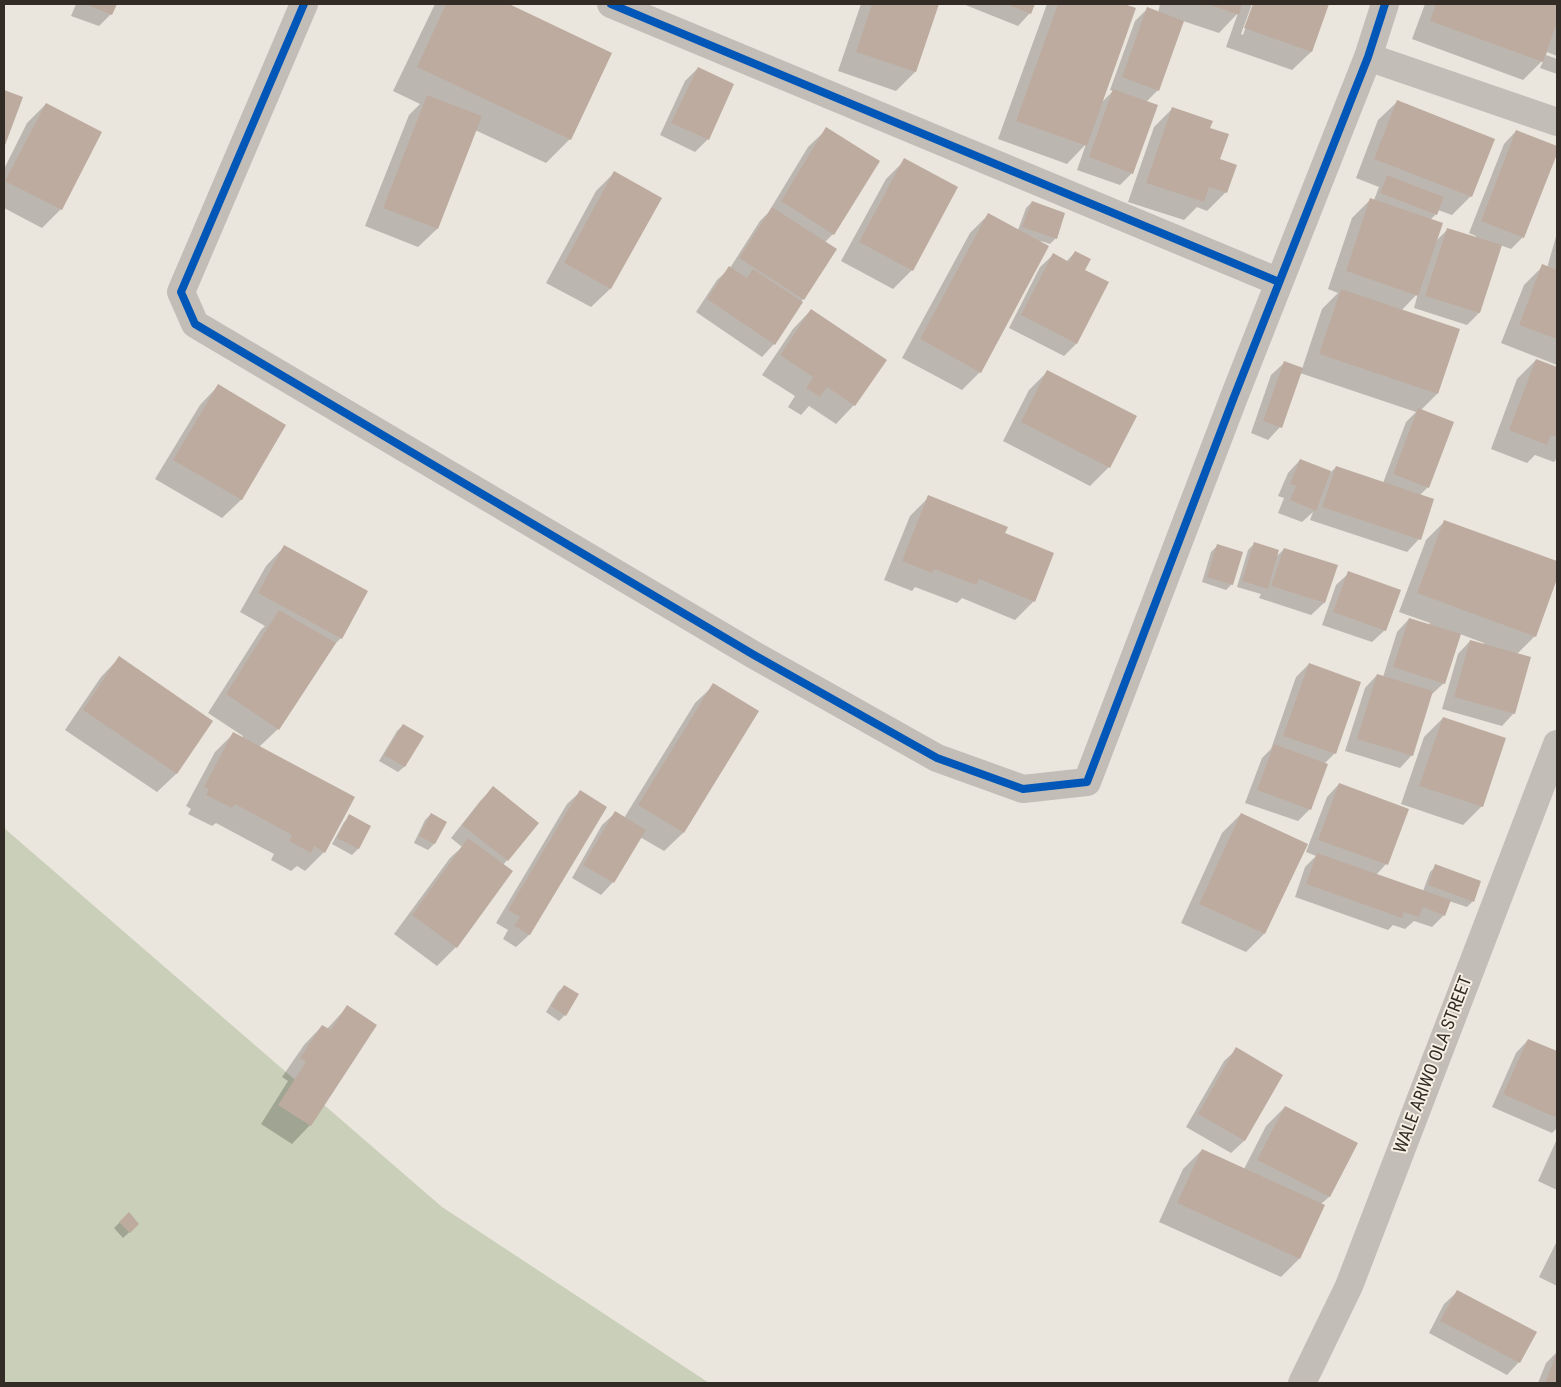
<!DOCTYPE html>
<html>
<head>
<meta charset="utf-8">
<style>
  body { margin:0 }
  #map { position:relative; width:1561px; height:1387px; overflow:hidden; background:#eae5dd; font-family:"Roboto Condensed",sans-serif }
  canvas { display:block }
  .frame { position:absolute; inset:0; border:5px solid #322b26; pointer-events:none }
</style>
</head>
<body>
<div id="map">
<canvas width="1561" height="1387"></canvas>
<div class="frame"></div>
</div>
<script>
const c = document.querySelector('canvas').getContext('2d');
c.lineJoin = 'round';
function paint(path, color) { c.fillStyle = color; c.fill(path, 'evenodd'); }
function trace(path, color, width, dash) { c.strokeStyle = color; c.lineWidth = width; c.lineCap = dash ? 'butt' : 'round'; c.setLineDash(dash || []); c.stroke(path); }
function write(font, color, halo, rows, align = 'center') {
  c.font = font + ' "Roboto Condensed",sans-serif'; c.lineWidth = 4; c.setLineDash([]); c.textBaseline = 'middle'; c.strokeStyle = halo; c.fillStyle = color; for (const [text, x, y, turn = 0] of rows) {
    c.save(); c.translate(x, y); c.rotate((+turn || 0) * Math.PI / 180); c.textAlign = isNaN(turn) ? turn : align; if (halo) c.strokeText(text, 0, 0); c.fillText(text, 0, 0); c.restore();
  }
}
const green = new Path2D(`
  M4 828 442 1207 709 1383H4Z`);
const shadow = new Path2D(`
  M76 4H115L111 14 99 26 71 16Z
  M435 4H506L610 54 570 139 546 163 475 130 437 229 418 247 365 226 409 115 420 104 393 91Z
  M861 4H938L915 72 896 91 838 71Z
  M963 4H1034L1030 13 1018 26Z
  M1047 4H1120L1134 9 1101 103 1113 91 1110 90 1135 21 1147 9 1158 13 1160 4H1252L1241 34 1243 35 1254 4H1328L1311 52 1292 70 1226 47 1238 13 1219 33 1183 21 1158 90 1146 102 1132 173 1120 185 1077 170 1086 144 1067 164 998 139Z
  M1425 4H1557V56L1547 52 1546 55 1557 59V74L1540 68 1544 59 1523 80 1412 39Z
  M698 68 708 139 695 152 660 135 685 81Z
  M4 91 22 98 4 145Z
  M1397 102 1471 196 1452 215 1438 210 1436 214 1430 220 1435 242 1448 229 1475 238 1476 236 1469 233 1504 144 1516 131 1557 148V151L1523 237 1511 249 1500 245 1479 313 1467 325 1414 308 1418 293 1401 311 1437 394 1420 411 1428 487 1420 495 1419 539 1407 552 1310 520 1313 512 1302 522 1278 513 1284 498 1278 496 1288 473 1300 460 1331 472 1336 467 1383 483 1406 422 1416 412 1300 373 1280 427 1268 440 1251 433 1271 375 1284 363 1302 369 1322 309 1338 293 1328 289 1352 218 1371 199 1374 200 1379 187 1356 178 1378 120Z
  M46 104 61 209 42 228 4 208V169L27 123Z
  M1172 109 1209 129 1219 160 1226 192 1207 211 1197 207 1184 220 1128 202 1154 127Z
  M827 129 833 234 825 242 803 299 774 344 762 357 696 312 717 280 730 268 760 221 768 213 808 147Z
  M905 160 912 270 893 289 841 261 886 179Z
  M614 173 660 198 610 289 591 307 546 283 596 191Z
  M1032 202 1056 238 1050 244 1041 241 980 372 962 390 902 358 970 233 989 214 1018 230 1026 208Z
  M1557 233V365L1501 343 1524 285 1543 266 1547 268Z
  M1075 252 1084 271 1076 344 1064 356 1009 328 1040 267 1053 255 1066 262Z
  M811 310 854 405 836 424 809 406 801 415 788 407 795 396 762 375 793 329Z
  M1536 360 1557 369V458L1554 462 1535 455 1527 463 1491 449 1517 379Z
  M1048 371 1109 467 1090 486 1003 441 1029 390Z
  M218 386 285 425 241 500 222 518 155 479 200 405Z
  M929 497 1004 534 1034 601 1015 620 962 598 957 603 915 587 912 591 884 580 910 516Z
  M1445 521 1557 562V575L1535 636 1517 654 1514 713 1502 726 1442 709 1458 654 1470 641 1483 645 1484 643 1460 634 1444 683 1431 695 1412 755 1400 768 1345 751 1365 688 1377 675 1383 677 1397 632 1409 619 1429 625 1430 623 1399 612 1426 540Z
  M1254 544 1276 557 1284 549 1324 603 1311 615 1259 598 1261 594 1237 587 1248 550Z
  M1217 546 1232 584 1226 590 1202 582 1211 552Z
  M284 547 341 638 332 647 278 729 259 747 324 852 305 871 297 866 291 871 271 860 274 854 216 823 212 826 188 814 191 809 186 806 215 752 233 734 242 738 243 736 208 713 261 630 265 626 240 612 266 566Z
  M1349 573 1385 630 1372 642 1322 625 1336 585Z
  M119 658 212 721 176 774 157 792 65 730 101 677Z
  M1309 664 1360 683 1334 754 1324 764 1310 809 1298 821 1245 803 1262 758 1271 749 1296 677Z
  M714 685 757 712 683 833 664 851 640 837 613 882 601 895 572 878 602 825 615 813 624 818 695 703Z
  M1443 718 1482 806 1463 825 1401 804 1424 737Z
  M403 725 422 737 404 767 398 772 379 761 397 731Z
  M1339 784 1386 864 1376 875 1423 891 1430 872 1436 866 1473 901 1467 907 1449 901 1444 915 1432 927 1414 921 1405 929 1393 925 1388 930 1295 897 1305 867 1316 856 1306 852 1327 797Z
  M493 788 537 823 503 865 456 947 437 966 394 934 450 858 462 847 451 838 481 800Z
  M580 792 606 807 529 935 516 947 503 939 508 930 496 923 567 804Z
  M431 814 445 822 434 844 428 850 414 843 425 820Z
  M1241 814 1264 934 1246 952 1181 923 1222 833Z
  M350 816 370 826 358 849 352 855 332 844 344 822Z
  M564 986 565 1015 559 1021 546 1012 558 992Z
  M347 1007 310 1125 292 1144 261 1124 288 1081 282 1077 304 1045 322 1026 327 1029Z
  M1528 1040 1557 1053V1128L1552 1133 1492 1107 1516 1053Z
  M1237 1049 1282 1075 1244 1141 1231 1153 1186 1127 1224 1061Z
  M1285 1107 1356 1144 1329 1197 1321 1204 1299 1259 1281 1277 1159 1222 1183 1169 1202 1150 1244 1169 1266 1126Z
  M1557 1139V1190L1538 1181Z
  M128 1214 138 1224 123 1238 114 1228Z
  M1557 1241V1286L1539 1277Z
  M1457 1292 1519 1362 1507 1375 1429 1333 1444 1304Z
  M1557 1352V1383H1538L1546 1363Z`);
const building = new Path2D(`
  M85 4H117L112 15Z
  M446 4H509L612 53 571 140 417 67Z
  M872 4H939L916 72 856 52Z
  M1006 4H1035L1031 14Z
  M1058 4H1124L1136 8 1087 146 1016 121Z
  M1207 4H1242L1239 15Z
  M1253 4H1329L1312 52 1244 28Z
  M1436 4H1557V22L1543 62 1430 21Z
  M1147 7 1184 21 1159 91 1122 77Z
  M698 67 734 84 709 140 671 123Z
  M1113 89 1158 105 1133 174 1089 157Z
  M4 90 23 97 4 148Z
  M427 95 482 116 438 229 383 208Z
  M1397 100 1495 139 1472 197 1374 159Z
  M46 103 102 132 62 210 5 181Z
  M1172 107 1213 121 1210 128 1229 134 1220 159 1237 165 1227 193 1209 187 1204 202 1146 183Z
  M826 127 880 161 834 235 781 201Z
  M1516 130 1557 146V154L1524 238 1481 221Z
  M904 158 958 187 913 271 859 242Z
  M614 171 662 198 611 289 564 263Z
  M1387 175 1444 197 1437 215 1380 193Z
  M1370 198 1443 223 1418 296 1346 271Z
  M1032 201 1065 213 1057 239 1022 227Z
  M772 207 837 249 804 300 739 258Z
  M988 213 1049 246 981 373 920 339Z
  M1447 228 1502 245 1480 313 1425 296Z
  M1075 251 1091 259 1085 270 1109 282 1077 344 1021 315 1053 253 1069 262Z
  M1542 264 1557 270V339L1519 325Z
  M729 266 747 278 753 269 803 302 775 345 707 299Z
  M1341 289 1460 329 1438 394 1319 354Z
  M811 309 887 360 855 406 827 387 820 397 806 388 813 377 780 355Z
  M1536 359 1557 367V437L1551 435 1547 445 1509 430Z
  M1284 361 1303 368 1282 428 1263 421Z
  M1047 370 1137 416 1110 468 1021 422Z
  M218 384 286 425 242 500 173 460Z
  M1418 408 1454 422 1429 488 1393 474Z
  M1300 459 1331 471 1316 511 1290 500 1296 486 1290 484Z
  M1336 466 1434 499 1421 540 1322 507Z
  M928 495 1008 527 1005 533 1054 553 1035 602 979 579 976 585 934 569 932 573 902 561Z
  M1444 520 1557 561V579L1536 637 1417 593Z
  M1254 542 1279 550 1268 589 1242 581Z
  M1217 544 1243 552 1233 585 1207 577Z
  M284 545 368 591 342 639 258 593Z
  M1284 548 1338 565 1325 603 1271 586Z
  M1348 571 1401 590 1386 631 1333 612Z
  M279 610 336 643 279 730 226 694Z
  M1409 618 1461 634 1445 684 1393 667Z
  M1470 640 1531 657 1515 714 1454 697Z
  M119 656 213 721 177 774 83 710Z
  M1309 663 1361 682 1336 754 1283 736Z
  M1377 674 1433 691 1413 756 1357 739Z
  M713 683 759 711 684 833 638 805Z
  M1443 717 1506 738 1483 807 1419 786Z
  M403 724 424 736 405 767 384 755Z
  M233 732 355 797 325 853 314 846 311 853 289 841 292 835 235 804 232 808 206 795 209 790 204 787Z
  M1274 744 1328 764 1311 810 1257 790Z
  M1339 783 1409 809 1388 865 1318 840Z
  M493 786 539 823 508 861 462 825Z
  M580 790 607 807 530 935 514 926 520 917 508 910Z
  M615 811 646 830 614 883 583 865Z
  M431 813 447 822 435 844 419 836Z
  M1241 813 1308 844 1265 934 1199 904Z
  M349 814 371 826 359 849 337 838Z
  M468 838 513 871 457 948 412 915Z
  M1317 853 1451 900 1445 916 1423 907 1419 917 1404 912 1402 918 1306 884Z
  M1435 864 1481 881 1474 902 1428 885Z
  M564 985 579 994 566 1016 551 1006Z
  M347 1005 377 1025 311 1126 278 1105 306 1062 300 1058 322 1025 331 1030Z
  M1528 1039 1557 1051V1118L1503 1094Z
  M1236 1047 1283 1075 1245 1141 1198 1114Z
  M1285 1106 1358 1143 1330 1197 1257 1160Z
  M1202 1149 1325 1205 1300 1259 1177 1203Z
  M129 1212 139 1224 130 1233 119 1222Z
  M1457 1290 1537 1332 1520 1363 1440 1321Z
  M1557 1352V1383H1545Z`);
const minor = new Path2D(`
  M304 4 181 292 195 324 754 655 937 758 1023 789 1087 782 1234 397 1368 57 1385 4
  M611 4 1279 282
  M1368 57 1557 122
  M1302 1383 1349 1286 1557 744`);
const cycleway = new Path2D(`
  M304 4 181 292 195 324 754 655 937 758 1023 789 1087 782 1234 397 1368 57 1385 4
  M611 4 1279 282`);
const streetNames = [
  ["WALE ARIWO OLA STREET",1434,1065,-69]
];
paint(green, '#c9cfb8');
paint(shadow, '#0003');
paint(building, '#bdab9f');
trace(minor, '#c2bdb7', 28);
trace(cycleway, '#0057b8', 8);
write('18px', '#322b26', '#f7f0e4', streetNames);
</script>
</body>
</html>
